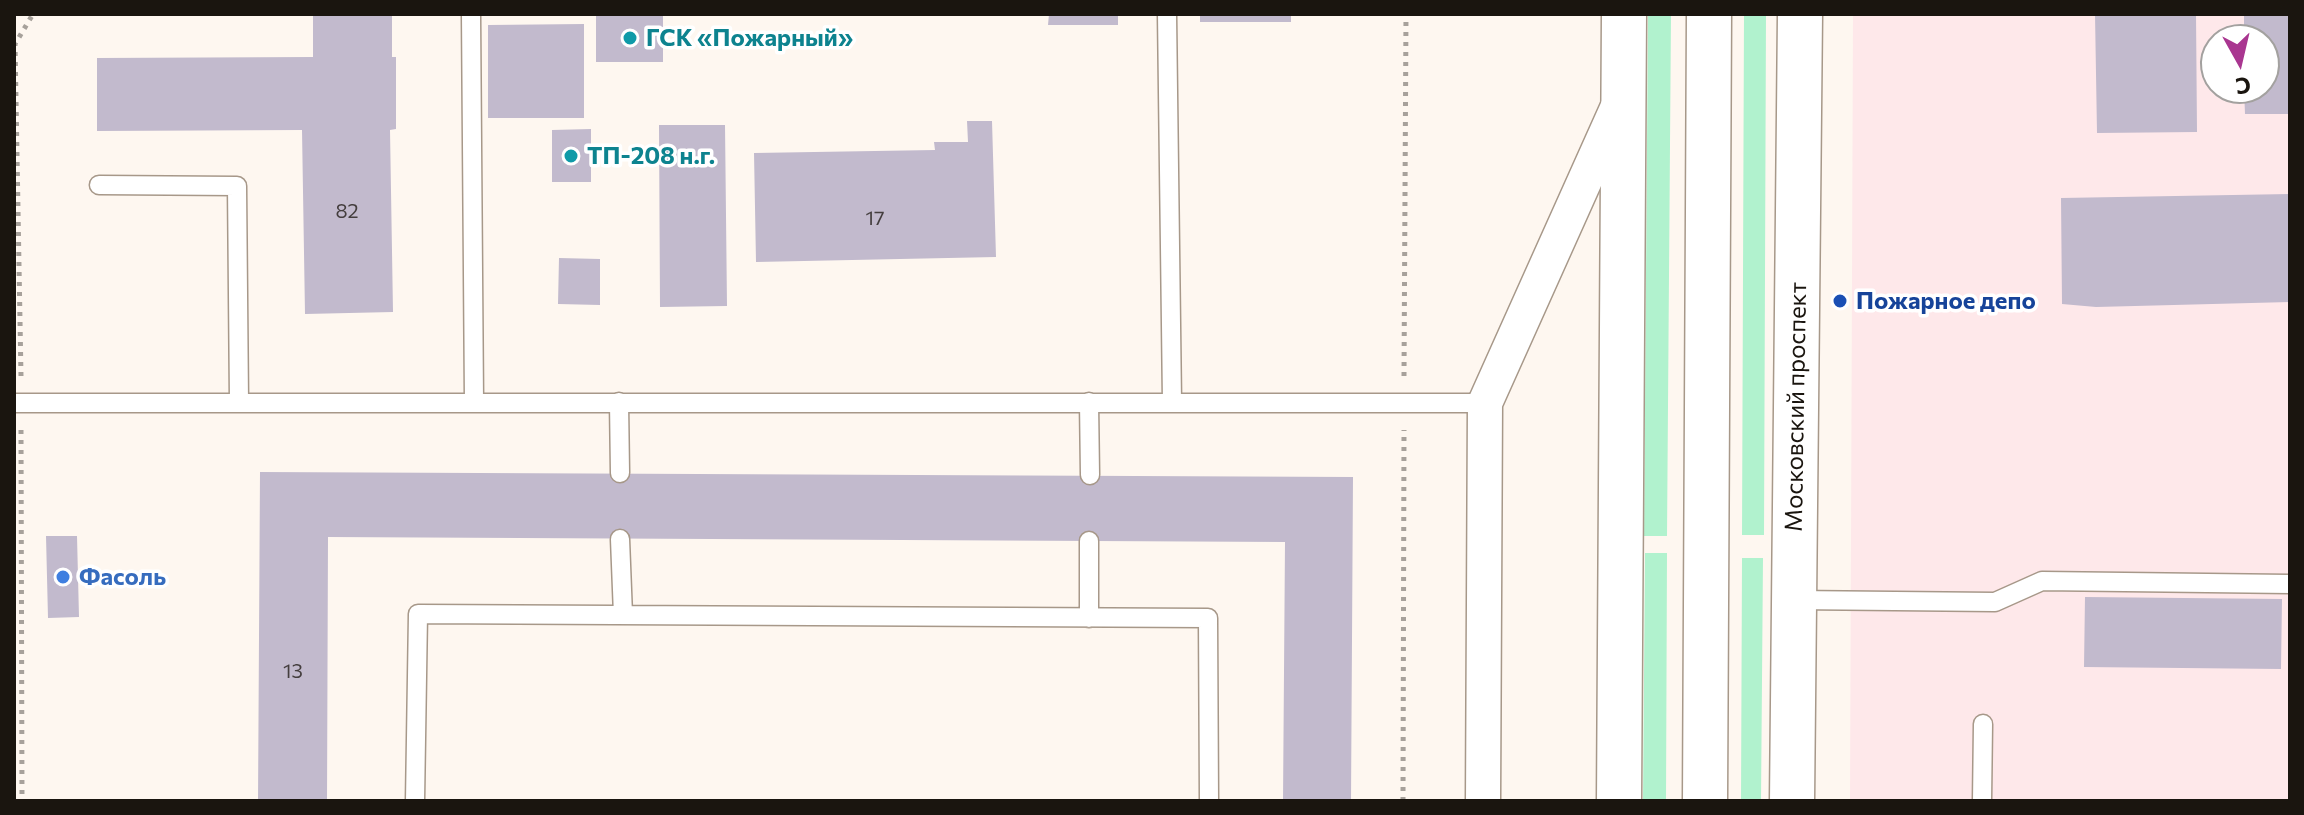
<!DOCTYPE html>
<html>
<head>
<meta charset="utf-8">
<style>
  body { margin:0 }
  #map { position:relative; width:2304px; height:815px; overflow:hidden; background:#fef7f0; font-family:Commissioner,sans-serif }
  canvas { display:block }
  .frame { position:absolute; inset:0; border:16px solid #1a150f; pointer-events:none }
  .north { position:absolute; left:2200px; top:24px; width:80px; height:80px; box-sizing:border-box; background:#fff; border:2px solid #a3a19f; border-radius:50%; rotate:172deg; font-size:22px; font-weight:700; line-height:32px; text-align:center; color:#1a150f }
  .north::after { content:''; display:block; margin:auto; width:28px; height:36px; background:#a93690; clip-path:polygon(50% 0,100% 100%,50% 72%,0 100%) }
</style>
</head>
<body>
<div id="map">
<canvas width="2304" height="815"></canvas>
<div class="frame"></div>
<div class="north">С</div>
</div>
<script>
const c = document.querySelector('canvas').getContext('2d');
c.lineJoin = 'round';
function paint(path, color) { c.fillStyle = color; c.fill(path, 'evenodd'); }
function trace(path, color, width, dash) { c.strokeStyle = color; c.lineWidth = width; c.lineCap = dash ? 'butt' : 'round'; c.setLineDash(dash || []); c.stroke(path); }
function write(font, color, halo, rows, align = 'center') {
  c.font = font + ' Commissioner,sans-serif'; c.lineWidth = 7; c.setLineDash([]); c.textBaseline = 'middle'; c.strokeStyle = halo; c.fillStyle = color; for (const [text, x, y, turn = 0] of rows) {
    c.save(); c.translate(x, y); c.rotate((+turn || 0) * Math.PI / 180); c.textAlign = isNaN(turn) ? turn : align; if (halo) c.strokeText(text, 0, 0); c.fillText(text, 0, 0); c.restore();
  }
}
const industrial = new Path2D(`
  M1853 14H2290V801H1850ZM2216 40H2264V88H2216Z`);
const green = new Path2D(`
  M1648 14H1671L1667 536H1644Z
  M1744 14H1766L1764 535H1742Z
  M1645 553H1667L1666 801H1643Z
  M1742 558H1763L1761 801H1741Z`);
const building = new Path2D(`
  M313 14H392V57H396V129L390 130 393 312 305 314 302 130 97 131V58L313 57Z
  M596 14H663V62H596Z
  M1049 14H1118V25H1048Z
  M1200 14H1291V22H1200Z
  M2095 14H2196L2197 132 2097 133Z
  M2244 14H2290V114H2245L2244 88H2264V40H2244Z
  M584 24V118H488V25Z
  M967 121H992L996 257 756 262 754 153 935 150 934 142H968Z
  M659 125H725L727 306 660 307Z
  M591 129V182H552V130Z
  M2290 194V302L2096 307 2062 304 2061 198Z
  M559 258 600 259V305L558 304Z
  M260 472 1353 477 1351 801H1283L1285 542 328 537 327 801H258Z
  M46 536H77L79 617 48 618Z
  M2085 597 2282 599 2281 669 2084 667Z`);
const path = new Path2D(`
  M21 376 15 44 33 14
  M1404 376 1406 14
  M21 430 22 801
  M1403 801 1404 430`);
const service = new Path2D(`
  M471 14 474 402
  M1167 14 1172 402
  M99 185 237 186 239 402
  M619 402 620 473
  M1089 402 1090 475
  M14 403H1485
  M620 539 623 615
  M1794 600 1995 602 2042 581 2290 584
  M1089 618V541
  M415 801 418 614 1208 618 1209 801
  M1982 801 1983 724`);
const minor = new Path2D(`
  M1483 801 1485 403 1620 102`);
const primary = new Path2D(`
  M1619 801 1624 14
  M1705 801 1709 14
  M1792 801 1800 14`);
const markers = [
  [630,38,8,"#0f9aa8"],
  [571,156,8,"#0f9aa8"],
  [1840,301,8,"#1a4fb4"],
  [63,577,8,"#3f7fe0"]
];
const numberNames = [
  ["82",347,211],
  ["17",875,218],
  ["13",293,671]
];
const cultureNames = [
  ["ГСК «Пожарный»",646,38],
  ["ТП-208 н.г.",587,156]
];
const transitNames = [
  ["Пожарное депо",1856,301]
];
const streetNames = [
  ["Московский проспект",1796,407,-89]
];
const shopNames = [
  ["Фасоль",79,577]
];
paint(industrial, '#fee8ea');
paint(green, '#b1f2ce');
paint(building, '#c2bacd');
trace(service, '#a79889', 21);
trace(minor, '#a79889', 37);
trace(primary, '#a79889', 47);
trace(path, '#a7a19b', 5, [4, 6]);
trace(service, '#fff', 18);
trace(minor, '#fff', 34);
trace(primary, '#fff', 44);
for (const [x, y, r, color] of markers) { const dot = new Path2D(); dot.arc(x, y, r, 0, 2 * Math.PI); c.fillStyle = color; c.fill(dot); trace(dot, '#fff', 3); }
write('20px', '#443e3e', null, numberNames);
write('bold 24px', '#0d838f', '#fff', cultureNames, 'left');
write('bold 24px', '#164399', '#fff', transitNames, 'left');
write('24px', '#1a150f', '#fff', streetNames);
write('bold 24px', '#366cbe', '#fff', shopNames, 'left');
</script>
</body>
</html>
